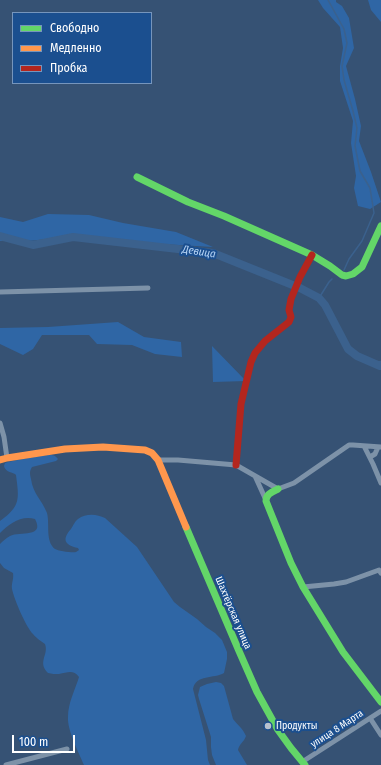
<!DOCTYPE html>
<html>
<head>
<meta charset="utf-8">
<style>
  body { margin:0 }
  #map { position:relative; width:381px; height:765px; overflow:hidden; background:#365274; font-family:"Fira Sans Condensed",sans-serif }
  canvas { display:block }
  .legend { position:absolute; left:12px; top:12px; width:140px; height:72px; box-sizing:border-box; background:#1b4f8f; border:1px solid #7695bc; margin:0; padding:5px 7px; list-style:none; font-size:12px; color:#fff }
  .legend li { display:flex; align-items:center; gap:8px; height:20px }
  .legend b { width:20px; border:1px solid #7695bc }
  .scale { position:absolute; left:12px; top:735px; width:63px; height:18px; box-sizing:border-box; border:2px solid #fff; border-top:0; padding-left:5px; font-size:12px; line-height:14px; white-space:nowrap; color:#fff; -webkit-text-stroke:3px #1b4f8f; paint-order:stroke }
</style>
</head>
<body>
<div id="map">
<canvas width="381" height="765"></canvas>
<ul class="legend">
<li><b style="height:5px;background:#63d668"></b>Свободно</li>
<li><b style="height:5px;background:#ff974d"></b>Медленно</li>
<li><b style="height:5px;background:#b3261e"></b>Пробка</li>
</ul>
<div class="scale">100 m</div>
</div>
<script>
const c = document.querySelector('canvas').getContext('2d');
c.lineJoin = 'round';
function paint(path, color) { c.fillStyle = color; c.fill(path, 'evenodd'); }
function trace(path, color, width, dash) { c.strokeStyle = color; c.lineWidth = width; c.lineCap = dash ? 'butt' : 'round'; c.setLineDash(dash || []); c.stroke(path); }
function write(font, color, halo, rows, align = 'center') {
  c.font = font + ' "Fira Sans Condensed",sans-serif'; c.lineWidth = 4; c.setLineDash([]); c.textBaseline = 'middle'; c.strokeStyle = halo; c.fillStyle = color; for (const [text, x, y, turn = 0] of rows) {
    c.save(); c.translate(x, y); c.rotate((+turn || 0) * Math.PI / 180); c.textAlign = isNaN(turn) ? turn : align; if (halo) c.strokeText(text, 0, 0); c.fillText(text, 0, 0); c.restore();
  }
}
const green = new Path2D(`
  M318 0H336V2L342 6 349 18 354 48 346 66 355 99 361 126 359 141 371 172 381 202 370 209 358 206 354 188 356 176 351 143 353 121 340 81V66L343 48 340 27 323 8Z
  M368 0H381V22L371 10Z
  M48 214 89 215 123 223 176 232 213 247 58 238 28 241H0V217L23 222Z
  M118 322 144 337 181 342 182 357 155 354 132 345 97 344 89 335H42L33 349 23 355 0 344V328L48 327Z
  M212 346 246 381 213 382Z
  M49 455C53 455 55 455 58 459L56 461 32 467C29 472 30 474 31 479 33 494 42 500 47 513 50 524 45 541 55 549 58 551 73 553 76 552L79 550 78 548C64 545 62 539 71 529 73 526 75 521 78 519 86 513 97 514 105 518L137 547 174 602 180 607 197 619 206 627 215 633 222 640 227 652V659L224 673C214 679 196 674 193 689L206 740 208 760 210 765H84C79 753 67 730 68 717 68 703 75 690 79 677 73 669 67 673 59 674 55 674 52 674 48 673 37 662 49 655 45 644 40 640 37 639 33 634 26 627 14 599 12 589 11 584 14 579 13 573L4 568 0 563V544C3 541 6 538 10 536 20 531 45 538 35 519 21 515 9 524 0 533V521C21 506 19 499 16 475L15 474C10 472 5 471 4 466L5 463 8 462 28 458Z
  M216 682 221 683 224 686 233 719C238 726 242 727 246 736 244 742 239 744 238 750L247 765H216L212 755 211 747V737L199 699 198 695 200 687 207 684Z`);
const stream = new Path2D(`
  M328 0 344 29 347 43 342 66 344 80 353 111 357 128 355 146 360 171 370 188 374 213 362 241 349 259 344 270
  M319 298 329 282 332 279`);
const river = new Path2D(`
  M0 236 33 245 73 237 213 253 300 288 319 298 325 305 348 349 357 356 380 366 381 365`);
const street = new Path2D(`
  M0 292 148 288
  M0 423 4 437 7 458
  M364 446 373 464 381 483
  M370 457 375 454 378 447
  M158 460H178L236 465 278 489 294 483 349 445H353L381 447
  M255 476 265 498
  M303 587 334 584 346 582 379 570 381 573
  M370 718 381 735
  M302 762 381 711
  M6 765 67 749`);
const fast = new Path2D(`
  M137 177 188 202 224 216 312 255 330 266 342 275 346 276 353 274 362 267 381 226
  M278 489C272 492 266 494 266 501L291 563 303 587 343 652 381 702
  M186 527 239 651 257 692 278 730 291 748 305 765`);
const slow = new Path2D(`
  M0 460 7 458 65 449 103 447 145 450 152 453 158 460 186 527`);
const jam = new Path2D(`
  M236 465 241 404 251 362 255 353 265 341 289 322 291 317 289 310 291 299 300 277 312 255`);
const markers = [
  [268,726,4,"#b9c2ce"]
];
const streetNames = [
  ["Шахтёрская улица",233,613,67],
  ["улица 8 Марта",337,729,-33]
];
const poiNames = [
  ["Продукты",276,726]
];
const waterNames = [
  ["Девица",199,252,9]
];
paint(green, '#2f66a5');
trace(stream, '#3b618d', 1.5);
trace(river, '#3b618d', 8);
trace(street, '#7d92a8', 5);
trace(fast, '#63d668', 7);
trace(slow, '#ff974d', 7);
trace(jam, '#b3261e', 7);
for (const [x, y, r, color] of markers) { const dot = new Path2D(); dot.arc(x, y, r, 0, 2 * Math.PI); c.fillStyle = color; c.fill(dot); trace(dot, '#1b4f8f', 1.5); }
write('10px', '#fff', '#1b4f8f', streetNames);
write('10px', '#fff', '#1b4f8f', poiNames, 'left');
write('italic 11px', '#b5d3f5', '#1b4f8f', waterNames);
</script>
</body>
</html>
